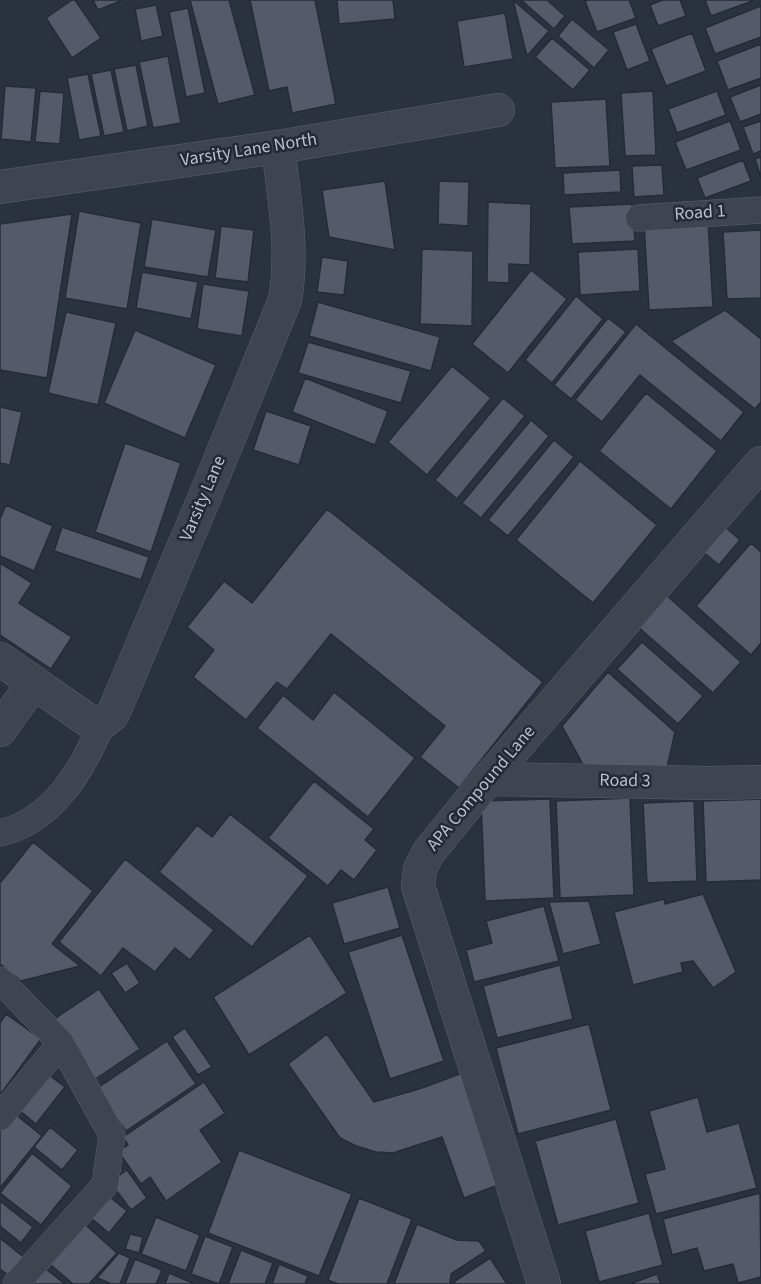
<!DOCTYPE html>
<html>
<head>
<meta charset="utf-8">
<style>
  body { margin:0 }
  canvas { display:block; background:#2a323f }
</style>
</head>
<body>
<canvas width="761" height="1284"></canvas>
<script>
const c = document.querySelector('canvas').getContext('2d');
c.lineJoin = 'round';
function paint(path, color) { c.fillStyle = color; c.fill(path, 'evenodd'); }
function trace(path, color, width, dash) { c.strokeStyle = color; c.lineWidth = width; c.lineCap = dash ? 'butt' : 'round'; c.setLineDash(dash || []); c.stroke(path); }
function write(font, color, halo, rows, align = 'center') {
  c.font = font + ' "Source Sans 3",sans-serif'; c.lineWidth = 5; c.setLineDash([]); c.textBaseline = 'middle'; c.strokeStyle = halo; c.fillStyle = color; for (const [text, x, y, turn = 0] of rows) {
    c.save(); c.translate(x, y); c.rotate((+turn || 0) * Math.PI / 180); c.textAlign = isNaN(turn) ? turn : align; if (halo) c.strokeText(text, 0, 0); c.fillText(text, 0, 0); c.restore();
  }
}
const building = new Path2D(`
  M72 0H75L101 38 72 58 46 18Z
  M93 0H123L98 10Z
  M190 0H229L255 95 218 104Z
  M250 0H315L336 104 292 113 287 87 269 91Z
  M337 0H393L395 19 339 24Z
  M513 0 549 31 527 56Z
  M521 0H547L565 16 554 29Z
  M589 0H629L636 18 597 32 585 1Z
  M663 0H680L686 16 658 26 650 5Z
  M705 0H755L711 16Z
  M156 5 163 36 141 41 135 9Z
  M761 6V37L715 54 705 28Z
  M188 8 205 93 186 97 169 12Z
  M505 13 513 59 464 67 457 21Z
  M572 19 609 50 594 68 558 36Z
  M636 24 650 61 627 70 613 32Z
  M692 33 706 71 666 86 651 49Z
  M552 38 590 70 573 90 535 57Z
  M761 44V78L728 90 717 61Z
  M168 56 181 123 153 128 139 62Z
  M136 65 148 126 127 131 114 69Z
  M111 70 124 132 104 136 91 74Z
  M88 74 101 136 79 140 67 78Z
  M761 85V114L740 122 730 97Z
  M5 86 36 88 31 142 1 139Z
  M40 91 64 93 60 144 35 142Z
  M653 91 656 155 625 156 621 93Z
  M717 91 726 115 677 133 668 109Z
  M606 99 610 166 555 168 551 102Z
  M730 121 741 150 686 170 675 142Z
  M761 121V151L753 154 743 127Z
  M761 157V177L755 159Z
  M743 160 751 181 705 198 697 178Z
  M662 165 664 195 634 197 632 166Z
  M620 170 621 192 564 195 563 173Z
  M385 181 395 250 329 237 322 190Z
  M439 181 469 182 468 226 438 224Z
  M488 202 531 204 530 265 509 264V283L487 282Z
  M632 204 635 241 572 244 569 207Z
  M79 211 141 223 127 309 65 298Z
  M72 214 47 378 0 370V224Z
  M152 219 216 230 208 277 144 267Z
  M708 220 713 307 649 310 644 223Z
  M221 226 254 230 248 282 215 278Z
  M761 230V298L727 299 723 232Z
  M422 249 473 251 472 326 420 324Z
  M638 249 640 291 580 295 578 252Z
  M322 257 348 261 344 295 317 292Z
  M531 270 567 299 508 373 472 344Z
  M142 272 198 282 191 319 136 308Z
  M203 284 249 291 242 336 197 329Z
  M576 296 603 319 552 383 525 360Z
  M318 302 440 337 431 371 309 336Z
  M725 310 761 339V402L755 409 671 341Z
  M66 312 116 323 98 405 48 393Z
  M608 318 626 332 571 399 554 385Z
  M636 324 744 412 721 441 640 375 602 422 575 400Z
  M135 330 216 365 185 438 104 403Z
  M308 342 411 371 401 403 298 373Z
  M452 366 491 398 427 475 388 442Z
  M305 378 388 411 375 445 292 412Z
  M646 393 717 451 671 509 599 451Z
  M503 398 525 416 457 499 435 480Z
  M0 407 22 412 10 465 0 463Z
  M266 411 311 426 299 465 253 450Z
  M531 420 549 436 481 518 462 503Z
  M554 440 574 457 508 536 488 520Z
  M125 443 181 463 151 552 95 532Z
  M580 461 657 525 593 603 516 540Z
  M6 505 53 526 34 571 0 556V519Z
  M327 509 543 682 459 788 420 757 445 726 331 634 287 689 277 682 246 720 193 677 214 650 187 627 224 581 252 603Z
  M724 526 740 540 719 565 702 551Z
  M62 527 149 557 141 580 54 551Z
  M751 543 761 552V643L751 655 696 606Z
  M0 563 32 583 19 603 72 637 51 669 0 635Z
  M664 593 741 662 713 693 636 625Z
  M642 642 703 696 678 724 617 669Z
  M608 672 675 732 666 772 585 768 562 726Z
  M334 692 415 758 368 817 257 728 283 695 313 720Z
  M314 781 374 829 365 840 377 850 354 880 341 870 328 886 268 838Z
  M630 798 634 895 560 898 556 801Z
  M550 799 554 898 485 901 481 801Z
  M761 799V880L706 882 703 801Z
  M694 801 697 881 647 883 643 803Z
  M230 814 308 876 252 947 159 872 197 825 212 837Z
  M33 842 93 891 52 944 80 966 21 981 0 964V883Z
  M125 859 214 930 190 960 175 948 155 972 123 948 101 976 59 942Z
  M388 887 400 928 344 944 332 903Z
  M703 894 736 972 713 988 693 961 681 963 683 972 633 985 614 912 664 899 665 904Z
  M589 901 601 944 563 954 549 902Z
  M544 906 559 961 474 982 466 950 492 943 486 921Z
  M310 935 347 993 249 1055 213 997Z
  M402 935 444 1061 390 1079 348 952Z
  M127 963 140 983 125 993 111 973Z
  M560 965 573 1019 497 1038 483 986Z
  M99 989 140 1049 91 1082 50 1022Z
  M6 1014 41 1039 0 1095V1023Z
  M589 1024 611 1110 518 1134 496 1048Z
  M185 1028 212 1067 198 1075 172 1037Z
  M327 1034 374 1102 422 1088 462 1073 503 1183 464 1198 442 1137 393 1153 376 1152 356 1146 340 1138 288 1064Z
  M167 1041 196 1084 126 1131 96 1089Z
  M49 1075 65 1087 36 1124 20 1111Z
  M204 1082 225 1113 200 1130 222 1162 166 1201 150 1177 141 1184 118 1151 128 1145 123 1137Z
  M698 1097 707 1132 739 1123 757 1188 656 1214 645 1174 665 1169 649 1111Z
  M9 1109 42 1136 0 1188V1120Z
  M616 1119 639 1203 558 1225 535 1141Z
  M50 1127 78 1150 62 1170 34 1147Z
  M239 1150 352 1194 319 1276 208 1233Z
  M32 1153 72 1186 41 1225 0 1193Z
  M127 1170 147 1198 131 1210 110 1182Z
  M105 1193 127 1211 109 1233 86 1214Z
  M760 1193 761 1277 738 1283 733 1264 704 1271 697 1248 672 1255 663 1219Z
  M359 1198 412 1219 387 1284H338L328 1280Z
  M0 1201 33 1227 21 1243 0 1226Z
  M649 1213 663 1265 599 1282 585 1231Z
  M156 1217 200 1235 186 1271 141 1254Z
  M79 1219 117 1253 89 1284H73L44 1259Z
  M417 1224 457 1240 479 1241 486 1251 451 1274 450 1284H394Z
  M130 1234 143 1237 139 1253 125 1249Z
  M205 1236 233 1247 219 1284 191 1274Z
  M0 1238 26 1259 11 1277 0 1269Z
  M241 1250 273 1263 265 1284H228Z
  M119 1253 130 1258 120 1284H112L97 1278Z
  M490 1258 507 1284H454L455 1281Z
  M135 1259 162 1270 156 1284H125Z
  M37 1262 65 1284H24Z
  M279 1264 308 1276 305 1284H272Z
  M169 1273 195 1284H165Z
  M657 1274 661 1284H630Z`);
const lane = new Path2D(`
  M639 218 761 210
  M0 833C53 821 83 769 102 723
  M0 980 61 1043 112 1135 105 1185 16 1284
  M0 1117 61 1043`);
const street = new Path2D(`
  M0 187 278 147 498 110
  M0 659 89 721 102 723 113 714 211 482 285 300C294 249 284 198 278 147
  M0 730 34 682
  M488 779 710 783 761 782
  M544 1284 418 886 420 869 428 853 488 779 761 463`);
const streetNames = [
  ["Varsity Lane North",249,151,-9],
  ["Road 1",700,214,-4],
  ["Varsity Lane",204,499,-67],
  ["Road 3",625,782,1],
  ["APA Compound Lane",482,789,-50]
];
paint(building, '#545a6a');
trace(building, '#252b37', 1.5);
trace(lane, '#5c626d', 27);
trace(street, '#5c626d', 34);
trace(lane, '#3e4450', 26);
trace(street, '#3e4450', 33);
write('18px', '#bbbfca', '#232935', streetNames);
</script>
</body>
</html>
